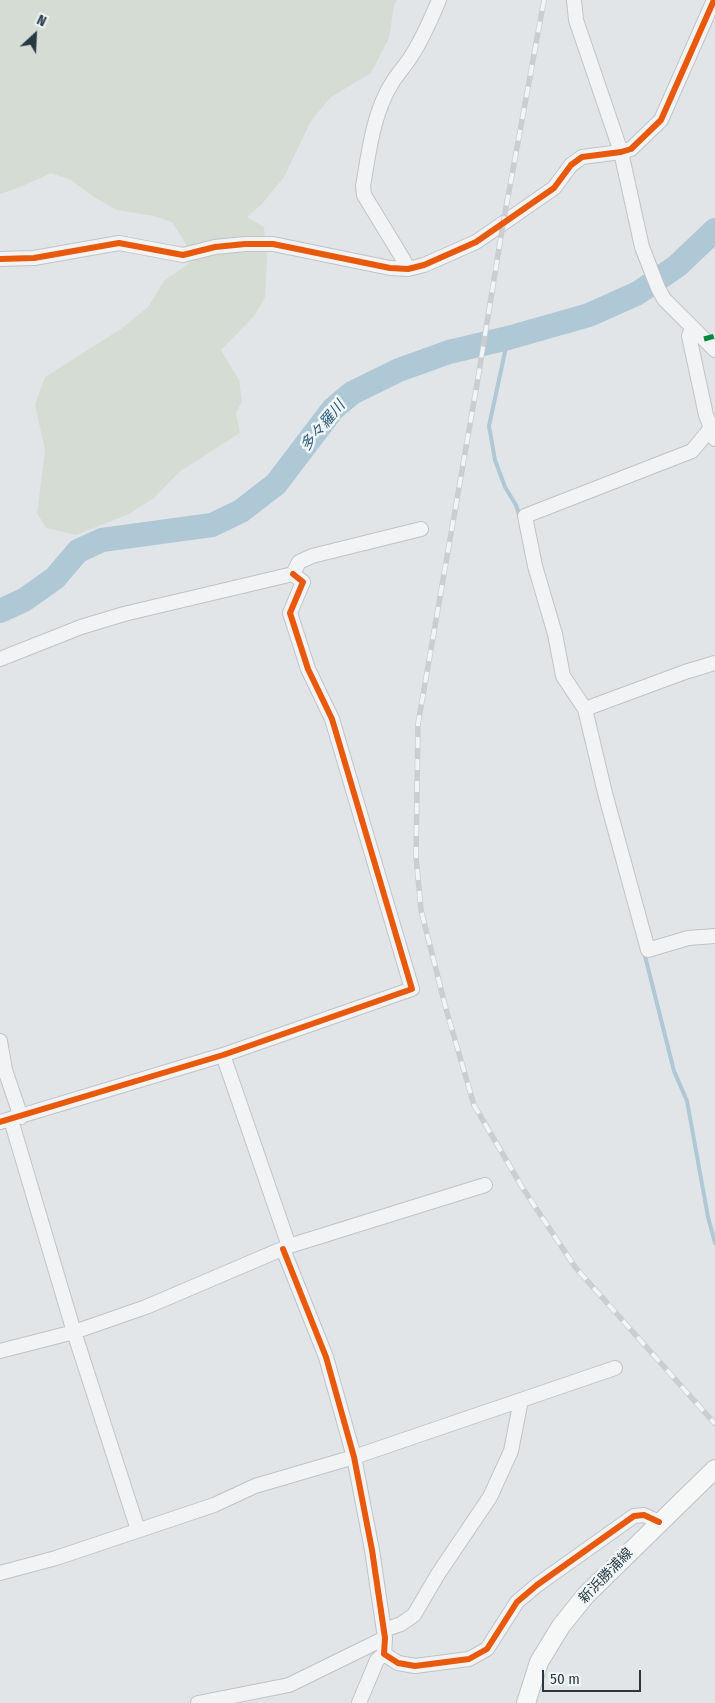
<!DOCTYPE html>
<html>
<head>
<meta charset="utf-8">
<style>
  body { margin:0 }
  #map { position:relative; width:715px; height:1703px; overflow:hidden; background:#e2e5e8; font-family:"Fira Sans Condensed",sans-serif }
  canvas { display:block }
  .north { position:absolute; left:10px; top:10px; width:50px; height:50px; -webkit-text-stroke:4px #f0f5f8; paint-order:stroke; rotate:25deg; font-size:14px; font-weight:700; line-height:20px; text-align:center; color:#273743 }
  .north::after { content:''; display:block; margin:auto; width:18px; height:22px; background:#273743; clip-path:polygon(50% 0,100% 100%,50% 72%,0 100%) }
  .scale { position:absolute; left:542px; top:1670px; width:99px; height:22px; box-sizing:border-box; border:2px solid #273743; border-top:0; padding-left:6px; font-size:15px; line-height:18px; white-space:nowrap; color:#273743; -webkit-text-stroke:4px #f0f5f8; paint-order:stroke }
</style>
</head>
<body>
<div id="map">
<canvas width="715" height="1703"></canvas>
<div class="north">N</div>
<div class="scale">50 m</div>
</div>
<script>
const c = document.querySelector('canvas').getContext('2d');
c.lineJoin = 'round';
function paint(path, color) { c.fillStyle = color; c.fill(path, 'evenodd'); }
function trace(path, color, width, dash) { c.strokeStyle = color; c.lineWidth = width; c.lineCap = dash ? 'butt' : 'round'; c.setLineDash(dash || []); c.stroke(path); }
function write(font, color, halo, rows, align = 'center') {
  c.font = font + ' "Fira Sans Condensed","Noto Sans JP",sans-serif'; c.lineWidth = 5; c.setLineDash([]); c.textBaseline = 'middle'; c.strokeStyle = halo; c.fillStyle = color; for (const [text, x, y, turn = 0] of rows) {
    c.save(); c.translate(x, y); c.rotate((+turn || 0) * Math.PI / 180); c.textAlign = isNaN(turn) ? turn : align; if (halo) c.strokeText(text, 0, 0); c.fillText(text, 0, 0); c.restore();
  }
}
const green = new Path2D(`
  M0 0H397L394 6 389 38 371 73 331 97 311 121 284 177 262 204 247 217 264 227 267 257 265 297 255 315 221 350 239 380 242 401 236 413 240 433 179 472 154 498 129 514 76 535 46 528 37 513 45 450 35 405 45 377 121 329 148 307 164 281 191 262 186 244 172 222 154 216 117 210 94 197 71 180 51 173 20 187 0 194Z`);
const stream = new Path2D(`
  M508 338 489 426 495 460 505 487 516 505 520 517
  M644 952 674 1071 687 1101 708 1217 715 1243`);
const river = new Path2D(`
  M0 611 24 600 55 578 78 551 102 540 212 525 241 511 276 484 333 409 352 393 399 370 449 352 508 338 589 315 638 293 677 266 715 230`);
const minor = new Path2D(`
  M574 0 576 20 621 152 642 247 658 288 664 299 715 350
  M0 259 34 258 119 243 183 255 215 247 245 244H273L390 268 408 269 424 265 476 242 554 188 571 165 582 157 621 152 631 149 661 120 714 0
  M408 269 403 259 364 195 363 186C369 152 373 113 392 83 398 73 406 65 412 55 423 38 431 19 439 0
  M692 328 689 336 706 415 715 439
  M711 428 692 451 525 516 535 566 555 634 563 676 585 709 605 793 648 950 688 938 715 936
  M0 659 81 627 124 614 293 574 299 562 312 556 421 529
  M585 709 685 672 715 663
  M0 1041 5 1070 21 1117
  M223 1055 289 1246
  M11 1120 74 1332 138 1530
  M0 1122 223 1055 412 989 332 719 308 669 290 613 303 582 293 574
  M283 1249 326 1357 354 1457 372 1550 385 1638 384 1654 398 1663 415 1666 469 1659 487 1649 517 1602 537 1585 634 1516 644 1515 659 1522
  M0 1351 74 1332 146 1307 289 1246 485 1185
  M0 1573 56 1558 214 1505 255 1486 354 1457 615 1368
  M384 1630 401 1624 414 1615 438 1574 490 1497 511 1451 521 1400
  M198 1703 289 1685 385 1638
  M359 1703 377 1660 384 1654`);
const major = new Path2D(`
  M526 1703 539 1662 561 1626 586 1595 715 1469`);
const rail = new Path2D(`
  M544 0 503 224 478 378 418 724 416 856 421 910 446 1009 474 1105 522 1187 575 1267 715 1424`);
const quiet = new Path2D(`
  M704 339 715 336`);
const cycleway = new Path2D(`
  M0 259 34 258 119 243 183 255 215 247 245 244H273L390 268 408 269 424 265 476 242 554 188 571 165 582 157 621 152 631 149 661 120 714 0
  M0 1122 223 1055 412 989 332 719 308 669 290 613 303 582 293 574
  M283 1249 326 1357 354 1457 372 1550 385 1638 384 1654 398 1663 415 1666 469 1659 487 1649 517 1602 537 1585 634 1516 644 1515 659 1522`);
const streetNames = [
  ["新浜勝浦線",606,1576,-46]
];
const waterNames = [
  ["多々羅川",323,426,-50]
];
paint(green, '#d4dcd3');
trace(stream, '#aec8d5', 4);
trace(river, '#aec8d5', 24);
trace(minor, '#c0c3c6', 16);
trace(major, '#bec2c6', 20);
trace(minor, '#f2f3f4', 14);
trace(major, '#f6f7f7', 18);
trace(rail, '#cbcdcf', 5.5);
trace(rail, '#f0f5f8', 4, [11]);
trace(quiet, '#00873e', 5, [10, 5]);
trace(cycleway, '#e8590c', 6);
write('14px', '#273743', '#f0f5f8', streetNames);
write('italic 15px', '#2e5e7b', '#f0f5f8', waterNames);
</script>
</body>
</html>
